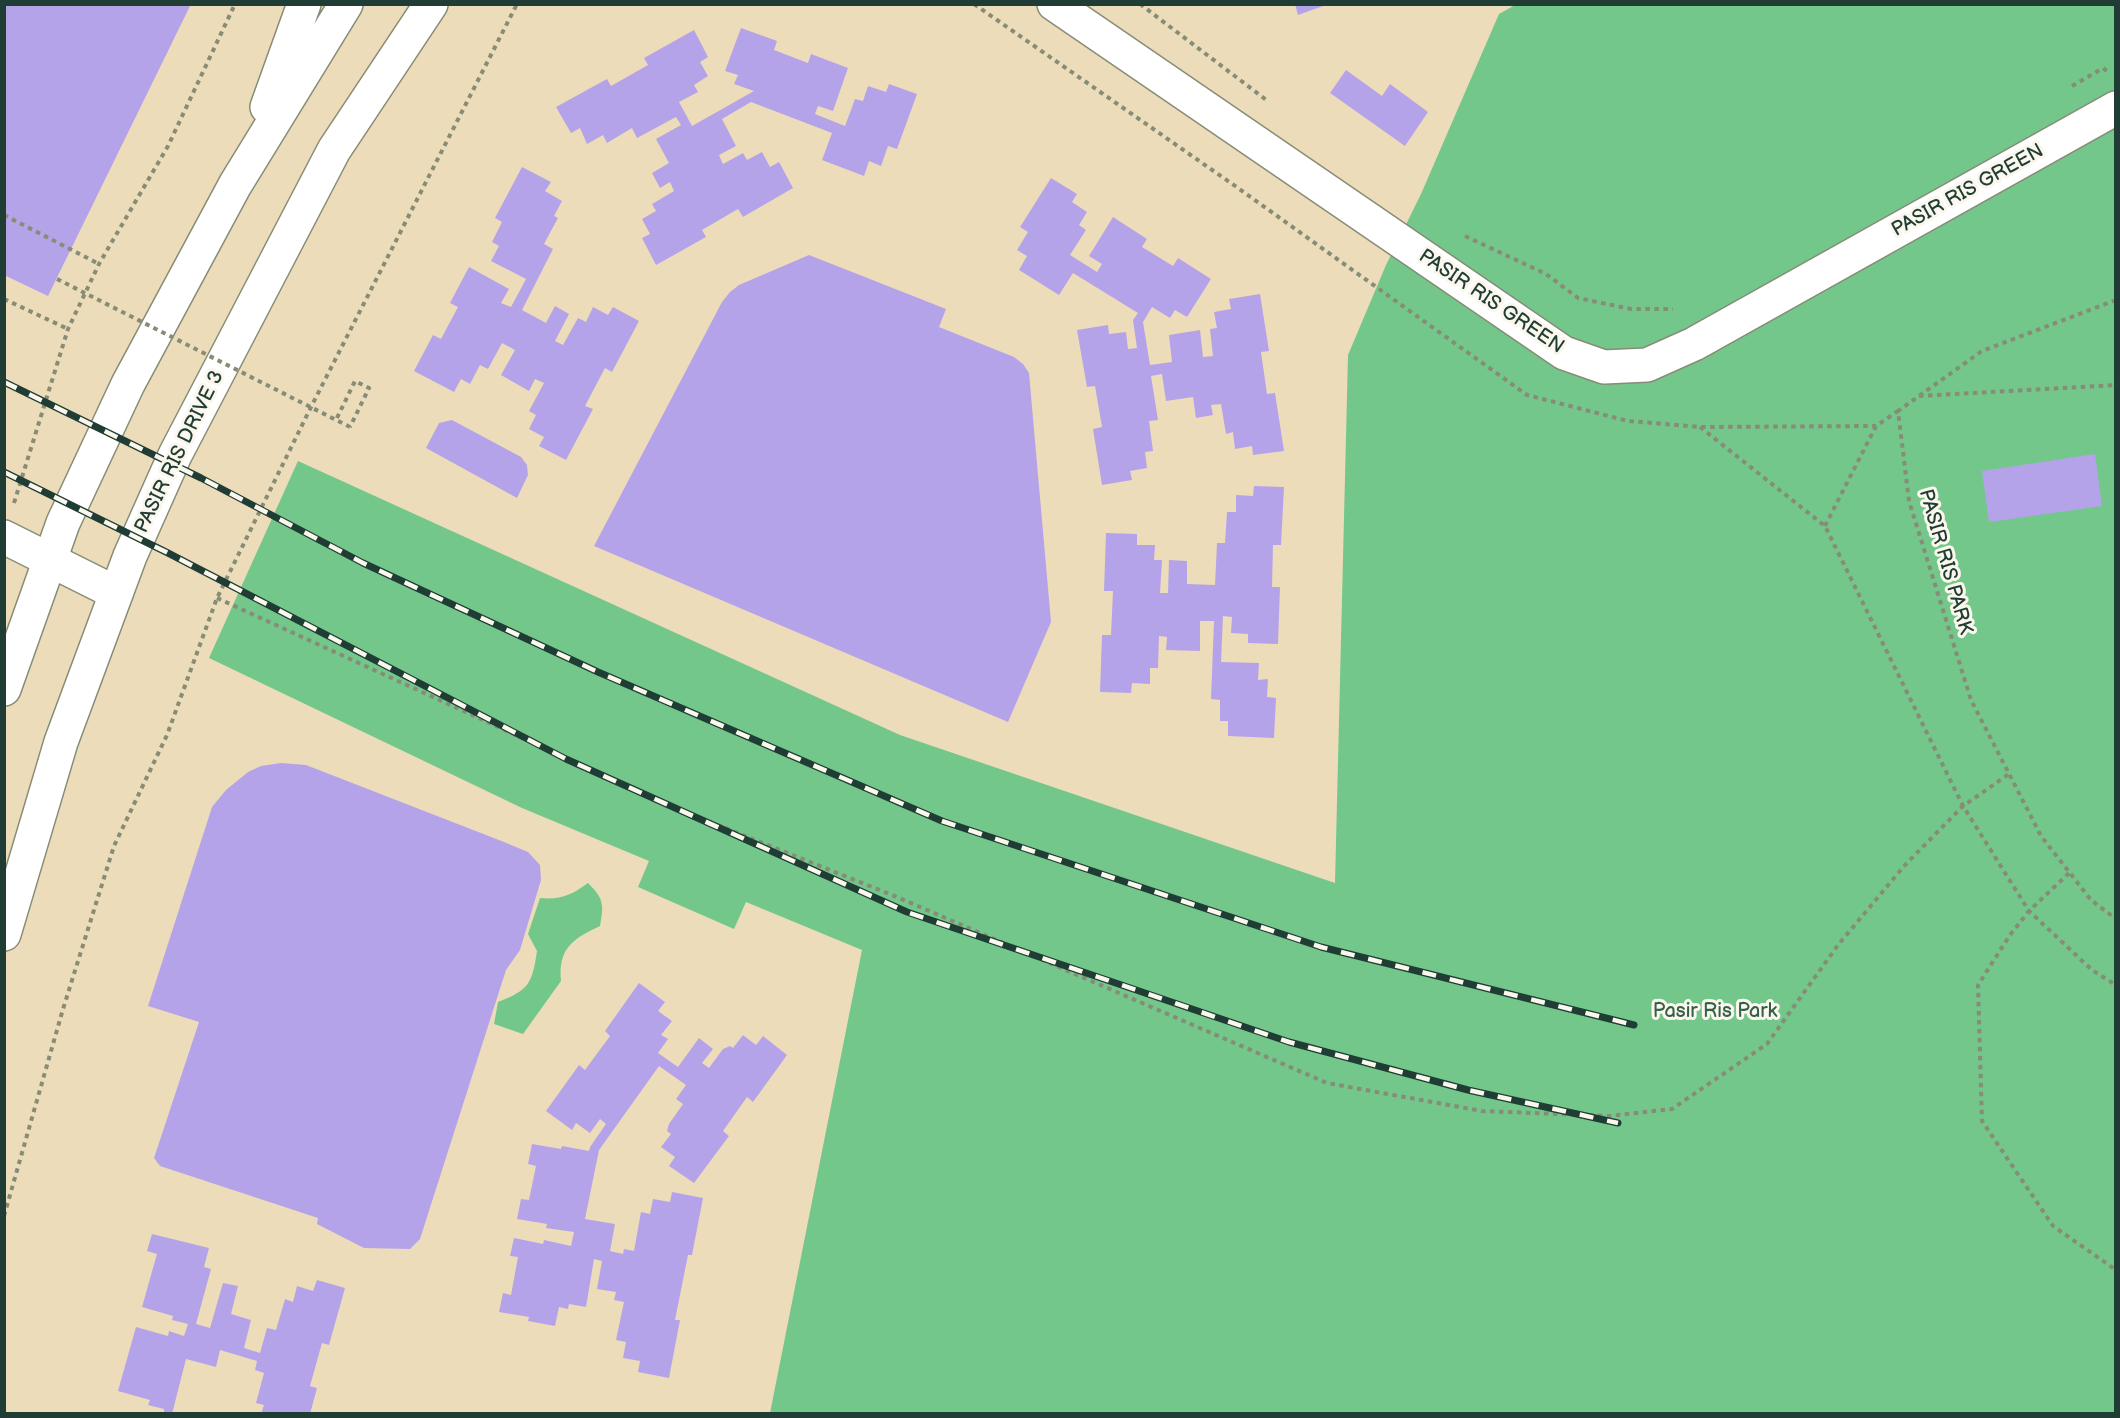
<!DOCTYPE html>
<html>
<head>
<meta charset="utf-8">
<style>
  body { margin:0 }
  #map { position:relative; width:2120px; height:1418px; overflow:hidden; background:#eddcb9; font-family:"Balsamiq Sans",sans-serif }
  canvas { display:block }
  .frame { position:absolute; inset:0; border:6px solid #1f3d34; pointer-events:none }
</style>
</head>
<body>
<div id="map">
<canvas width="2120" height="1418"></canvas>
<div class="frame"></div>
</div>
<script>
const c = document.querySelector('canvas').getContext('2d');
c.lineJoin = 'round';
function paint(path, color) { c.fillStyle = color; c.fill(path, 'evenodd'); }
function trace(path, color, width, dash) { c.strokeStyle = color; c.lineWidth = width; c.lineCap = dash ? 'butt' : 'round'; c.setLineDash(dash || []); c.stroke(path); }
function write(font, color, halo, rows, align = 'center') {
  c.font = font + ' "Balsamiq Sans",sans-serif'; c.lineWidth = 6; c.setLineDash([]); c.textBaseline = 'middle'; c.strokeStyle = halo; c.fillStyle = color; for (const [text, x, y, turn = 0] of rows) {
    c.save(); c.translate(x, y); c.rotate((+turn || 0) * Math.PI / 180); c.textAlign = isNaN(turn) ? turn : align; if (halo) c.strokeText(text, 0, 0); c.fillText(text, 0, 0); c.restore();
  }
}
const green = new Path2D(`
  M1517 4 2115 5V1413H770L862 950 746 902 734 929 638 887 649 861 522 808 209 658 298 461 900 735 1335 883 1348 355 1386 265 1421 194 1499 14Z
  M588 883C604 899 604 905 600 926 572 939 558 949 561 981L523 1034 494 1024 498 1002C529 990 532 984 537 951L528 934 540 898C560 900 572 895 588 883Z`);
const building = new Path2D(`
  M4 4H191L48 296 4 275Z
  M1295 4H1326V5L1298 15Z
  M741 28 777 41 774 50 808 63 811 54 848 68 833 111 818 106 815 114 845 126 855 99 863 101 868 86 886 92 889 84 917 94 897 149 888 146 881 166 869 161 864 176 822 160 832 133 751 102 722 119 736 146 719 155 723 164 743 153 747 160 762 152 770 167 779 162 793 188 743 217 738 209 702 230 706 237 656 265 642 238 650 234 642 219 656 211 652 204 674 191 670 182 660 188 652 173 669 163 656 139 681 125 676 117 637 138 632 128 607 143 603 135 587 144 580 128 571 133 556 107 607 79 611 86 648 65 644 58 694 30 708 57 700 62 708 76 694 85 698 92 679 102 692 126 754 91 734 84 738 75 725 71Z
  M1346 70 1382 96 1390 84 1428 112 1405 146 1330 93Z
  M522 167 551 182 545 191 562 201 554 216 558 218 544 244 553 249 522 310 546 323 555 306 569 314 555 341 563 345 578 318 586 322 593 307 608 315 613 307 639 321 612 372 605 368 585 406 593 409 566 460 539 446 544 437 529 429 536 415 529 411 544 383 535 379 529 391 501 375 515 350 502 343 488 369 480 365 470 384 461 379 454 392 414 371 433 335 441 339 458 307 450 303 469 267 509 289 501 303 511 307 526 279 491 261 499 246 492 242 502 222 495 218Z
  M1051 178 1077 194 1072 202 1087 212 1079 225 1086 230 1070 255 1097 272 1102 264 1089 256 1113 217 1147 239 1142 247 1173 266 1178 258 1211 279 1187 317 1175 310 1170 318 1152 307 1143 322 1150 365 1172 362 1169 335 1200 330 1203 357 1213 356 1210 329 1217 328 1214 312 1231 309 1229 299 1260 294 1269 351 1261 352 1267 394 1275 393 1284 451 1253 455 1252 446 1235 449 1233 432 1226 434 1221 404 1211 405 1213 415 1196 418 1193 397 1166 401 1162 374 1151 376 1158 420 1149 421 1153 451 1145 452 1147 468 1130 471 1132 480 1102 485 1093 429 1102 427 1095 386 1087 387 1077 330 1108 325 1109 334 1126 332 1128 349 1137 348 1133 320 1138 313 1073 273 1059 295 1019 270 1027 256 1017 250 1028 232 1020 227Z
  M809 255 946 309 939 327 1014 357 1023 364 1029 373 1051 622 1008 722 594 546 722 302 730 292 739 285Z
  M452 420 521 457 527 465 528 475 517 498 426 448 439 423Z
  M2095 454 2102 506 1989 522 1982 471Z
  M1254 486 1284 487 1281 545H1273L1272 587H1280L1278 644 1248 643V634L1231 633 1232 617 1223 616 1221 662 1259 663 1258 680 1268 679 1267 697 1276 698 1274 738 1228 736V721H1220V700L1211 699 1214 621H1200V651L1166 650 1167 637 1159 636 1158 668H1150V684L1132 683 1131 693 1100 692 1102 635H1111L1113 591H1104L1106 533 1137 534V545H1155L1154 560H1162L1160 593H1168L1169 560 1187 561V584L1215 585 1217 543H1225L1227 512H1236V495L1253 496Z
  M281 763 306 765 504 842 528 852 540 865 541 880 520 950 506 970 420 1239 410 1249 364 1248 317 1224 318 1218 160 1166 154 1158 199 1022 148 1006 212 807 226 790 248 772 261 766Z
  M639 983 665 1002 658 1011 672 1021 661 1035 668 1039 658 1053 678 1067 699 1038 713 1049 702 1063 709 1068 723 1049 730 1046 733 1048 743 1035 756 1045 763 1036 787 1055 753 1102 747 1097 723 1131 729 1136 694 1183 669 1166 675 1157 661 1147 671 1134 667 1131 669 1124 683 1104 676 1099 686 1085 659 1066 599 1150 585 1219 615 1224 610 1251 623 1254 624 1249 634 1251 641 1212 650 1214 653 1199 670 1202 672 1192 703 1198 692 1255H688L675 1320H680L669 1378 638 1372 640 1361 623 1358 626 1342 616 1340 624 1302 614 1300 616 1292 597 1289 602 1261 594 1259 586 1307 569 1304 568 1309 559 1307 555 1326 528 1321 529 1317 499 1312 503 1293 511 1295 518 1257 510 1256 514 1238 543 1244 544 1240 571 1246 574 1232 546 1228 547 1224 517 1219 521 1199 529 1200 536 1166 528 1164 532 1144 561 1149 562 1146 589 1151 590 1147 606 1124 600 1119 590 1133 576 1123 572 1130 546 1111 579 1065 585 1070 610 1036 605 1031Z
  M152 1234 209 1248 204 1267 211 1269 196 1324 210 1328 223 1283 238 1286 231 1314 251 1320 244 1348 260 1353 267 1328 276 1330 285 1299 293 1302 297 1286 313 1291 317 1280 345 1288 329 1345 322 1343 310 1386 317 1388 310 1414H261L264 1405 256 1403 264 1373 255 1370 257 1361 220 1350 216 1367 186 1359 172 1414H164V1409L148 1405 150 1400 118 1391 136 1327 168 1336 169 1331 184 1336 188 1324 172 1320 173 1316 142 1307 157 1254 147 1251Z`);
const path = new Path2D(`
  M974 4 1238 188 1527 395 1628 421 1700 427 1876 426
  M1140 4 1269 102
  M2072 86 2103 68 2107 71
  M4 215 99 264
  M1465 236 1546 274 1578 298 1631 309H1673
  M4 299 68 329
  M2116 300 1982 351 1898 411 1909 501 1971 700 2041 836 2091 900 2116 919
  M1919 396 2116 385
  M337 418 355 381 369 388 350 427
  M1700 427 1825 526 1963 806 2029 911 2092 970 2116 985
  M14 503 68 329 99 264 168 146 235 4
  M1825 526 1876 426 1898 411
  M217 598 673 807 897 897 1327 1083 1482 1111 1610 1116 1672 1109 1767 1044 1838 945 1905 865 1963 806 2009 774
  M2069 873 2029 911 2010 935 1978 985 1982 1121 2053 1226 2116 1270
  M4 1216 63 1009 114 846 167 735 217 598 312 405 517 4`);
const minor = new Path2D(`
  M1054 4 1564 353 1604 367 1647 365 1694 344 2116 108
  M4 537 116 593`);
const major = new Path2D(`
  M267 107 304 4
  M4 689 63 523 128 384 235 185 346 4
  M4 934 61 742 130 556 175 455 334 150 431 4`);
const rail = new Path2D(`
  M4 382 201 478 363 563 598 672 942 821 1321 947 1634 1025
  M4 472 168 553 566 759 907 912 1289 1042 1468 1090 1618 1123`);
const pathBridge = new Path2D(`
  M57 279 350 427`);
const streetNames = [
  ["PASIR RIS GREEN",1968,191,-29],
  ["PASIR RIS GREEN",1491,302,34],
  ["PASIR RIS DRIVE 3",180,452,-64],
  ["PASIR RIS PARK",1945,562,74]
];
const parkNames = [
  ["Pasir Ris Park",1715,1012]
];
paint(green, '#73c78b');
paint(building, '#b5a3e9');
trace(minor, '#868c76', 36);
trace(major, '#868c76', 36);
trace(path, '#868c76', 4, [4.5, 4.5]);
trace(minor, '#fff', 33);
trace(major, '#fff', 33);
trace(rail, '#1f3d34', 7);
trace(rail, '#fbf7ec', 4.5, [14]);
trace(pathBridge, '#868c76', 4, [4.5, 4.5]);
write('20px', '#1f3d34', '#fbf7ec', streetNames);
write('20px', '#34604a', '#fbf7ec', parkNames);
</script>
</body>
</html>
